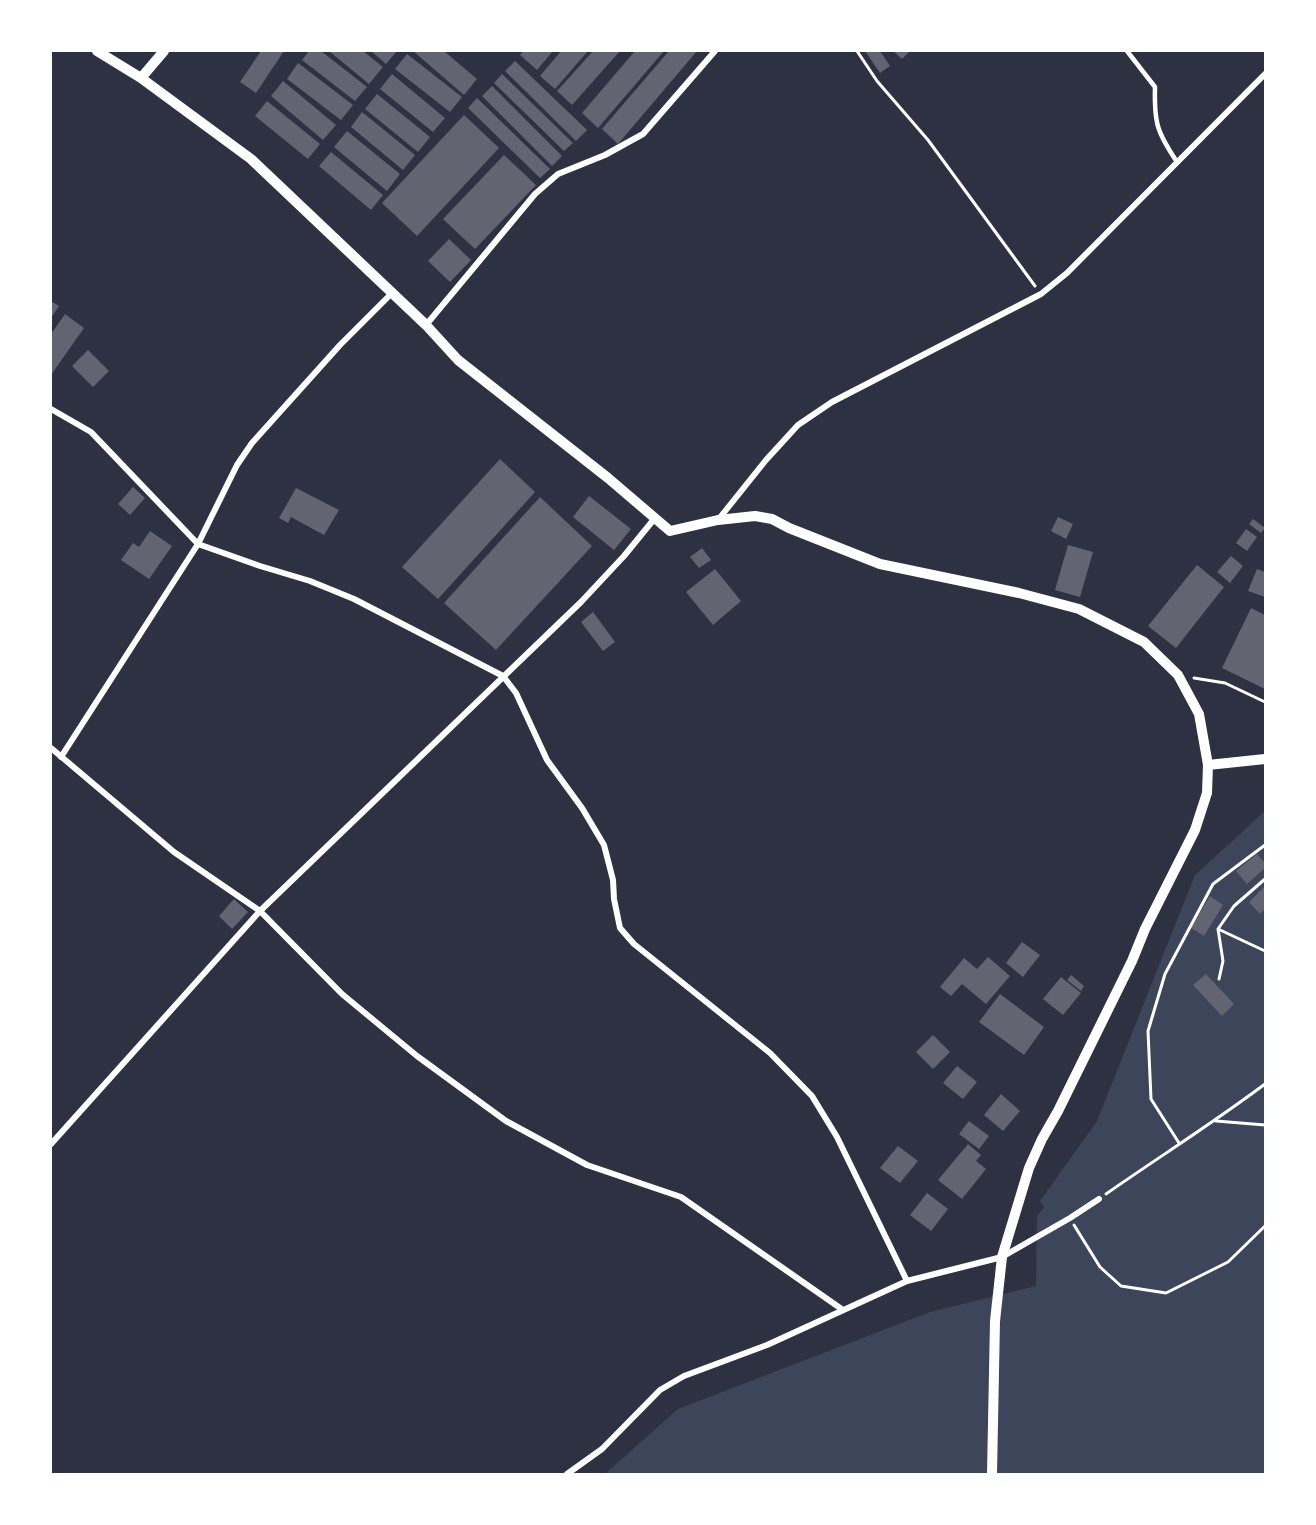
<!DOCTYPE html>
<html>
<head>
<meta charset="utf-8">
<style>
  body { margin:0 }
  #map { position:relative; width:1316px; height:1525px; overflow:hidden; background:#2d3142; font-family:Cabin,sans-serif }
  canvas { display:block }
  .frame { position:absolute; inset:0; border:52px solid #fff; pointer-events:none }
</style>
</head>
<body>
<div id="map">
<canvas width="1316" height="1525"></canvas>
<div class="frame"></div>
</div>
<script>
const c = document.querySelector('canvas').getContext('2d');
c.lineJoin = 'round';
function paint(path, color) { c.fillStyle = color; c.fill(path, 'evenodd'); }
function trace(path, color, width, dash) { c.strokeStyle = color; c.lineWidth = width; c.lineCap = dash ? 'butt' : 'round'; c.setLineDash(dash || []); c.stroke(path); }
const green = new Path2D(`
  M1265 811V1474H608L607 1472 678 1409 930 1312 1036 1286 1037 1216 1044 1207 1040 1201 1097 1121 1195 875Z`);
const building = new Path2D(`
  M261 51H284L256 93 240 82Z
  M309 51H321L367 87 355 101 302 60Z
  M329 51H363L383 67 369 84Z
  M371 51H397L386 64Z
  M413 51H444L477 79 464 95Z
  M523 51H553L537 70 520 55Z
  M561 51H588L555 89 540 76Z
  M593 51H620L572 105 557 91Z
  M635 51H664L598 128 582 113Z
  M669 51H697L618 144 602 129Z
  M865 51H880L890 66 880 73Z
  M893 51H910L902 59Z
  M407 54 462 97 450 112 395 69Z
  M515 61 587 130 576 141 505 71Z
  M298 63 353 105 341 120 287 79Z
  M392 74 445 118 433 132 380 89Z
  M502 74 573 143 564 151 494 83Z
  M283 81 336 125 323 140 271 96Z
  M492 86 562 156 552 166 482 96Z
  M377 94 430 137 418 152 365 109Z
  M477 98 550 169 540 178 468 108Z
  M267 101 320 144 308 159 255 116Z
  M362 112 415 155 403 170 351 127Z
  M464 115 499 148 417 236 382 203Z
  M347 131 400 174 387 191 334 147Z
  M331 152 383 195 371 210 319 166Z
  M504 155 536 185 475 249 443 219Z
  M449 239 471 260 450 282 428 261Z
  M51 301 59 306 51 318Z
  M65 314 84 328 51 375V334Z
  M88 350 109 371 93 387 72 366Z
  M500 459 535 492 438 599 402 567Z
  M133 487 145 498 130 515 118 504Z
  M296 488 339 510 324 535 291 517 288 523 279 518Z
  M589 496 631 529 614 550 573 517Z
  M540 497 592 546 496 650 444 603Z
  M1058 517 1073 524 1066 539 1051 531Z
  M1253 519 1265 528 1261 533 1249 524Z
  M1246 529 1257 537 1247 551 1236 543Z
  M150 531 172 546 149 579 121 560 133 543 139 547Z
  M1068 545 1093 552 1080 597 1055 590Z
  M702 548 711 560 699 568 690 557Z
  M1231 556 1243 566 1230 583 1217 572Z
  M1197 565 1224 587 1176 648 1148 626Z
  M715 569 741 601 713 625 686 592Z
  M1257 569 1265 572V597L1248 591Z
  M1251 608 1265 615V689L1222 668Z
  M593 612 615 642 603 651 581 622Z
  M1257 854 1265 863V868L1247 884 1236 871Z
  M1265 886V909L1260 914 1249 902Z
  M1210 896 1223 905 1204 936 1191 928Z
  M234 899 248 912 232 929 219 916Z
  M1022 942 1040 955 1023 977 1006 963Z
  M988 957 1010 976 986 1004 962 984 951 996 940 987 964 958 977 969Z
  M1206 974 1234 1004 1222 1016 1193 985Z
  M1071 975 1084 986 1081 991 1067 980Z
  M1061 977 1081 993 1063 1015 1043 999Z
  M1000 994 1044 1027 1024 1055 979 1022Z
  M933 1035 950 1052 933 1069 916 1052Z
  M957 1066 977 1082 963 1099 943 1083Z
  M1001 1094 1020 1111 1003 1131 984 1115Z
  M969 1121 989 1136 979 1149 959 1134Z
  M968 1144 981 1155 976 1161 986 1169 962 1199 938 1180Z
  M898 1146 918 1161 900 1183 880 1168Z
  M927 1193 948 1209 931 1231 910 1215Z`);
const path = new Path2D(`
  M857 51 877 81 928 140 1035 286
  M1194 678 1225 683 1265 702
  M1218 929 1265 951
  M1219 979 1223 961 1218 929 1234 906 1265 879
  M1216 1121 1265 1125
  M1179 1143 1151 1099 1148 1031 1165 974 1213 884 1265 845
  M1106 1194C1159 1157 1213 1123 1265 1084
  M1074 1225 1100 1267 1121 1286 1166 1293 1228 1262 1265 1226`);
const service = new Path2D(`
  M1127 51 1155 87C1154 123 1157 132 1177 162`);
const minor = new Path2D(`
  M426 325 535 194 558 174 605 155 643 134 715 51
  M51 409 91 432 198 544 260 566 310 581 354 599 503 676 516 693 547 760 582 808 604 845 613 880 614 899 620 928 634 944 770 1053 812 1096 837 1137 907 1281
  M718 520 766 460 798 425 832 402 1041 294 1067 273 1265 74
  M51 748 174 852 260 911 342 994 417 1056 506 1121 587 1165 681 1197 843 1310
  M61 757 198 544 237 465 252 443 340 345 392 293
  M51 1144 260 911 581 602 624 556 655 518
  M567 1474 602 1449 660 1390 684 1376 767 1345 907 1281 1002 1257 1070 1218 1099 1199`);
const tertiary = new Path2D(`
  M97 51 141 78 251 159 426 325 458 360 608 478 670 531 718 520 755 516 772 519 789 528 880 564 1019 593 1079 609 1144 642 1178 675 1199 714 1208 765 1207 793 1195 830 1145 929 1132 961 1058 1111 1042 1139 1029 1168 1002 1257 995 1321 992 1474
  M141 78 164 51
  M1208 765 1265 759`);
paint(green, '#3c4559');
paint(building, '#626471');
trace(path, '#fff', 3);
trace(service, '#fff', 4.5);
trace(minor, '#fff', 6);
trace(tertiary, '#fff', 10);
</script>
</body>
</html>
